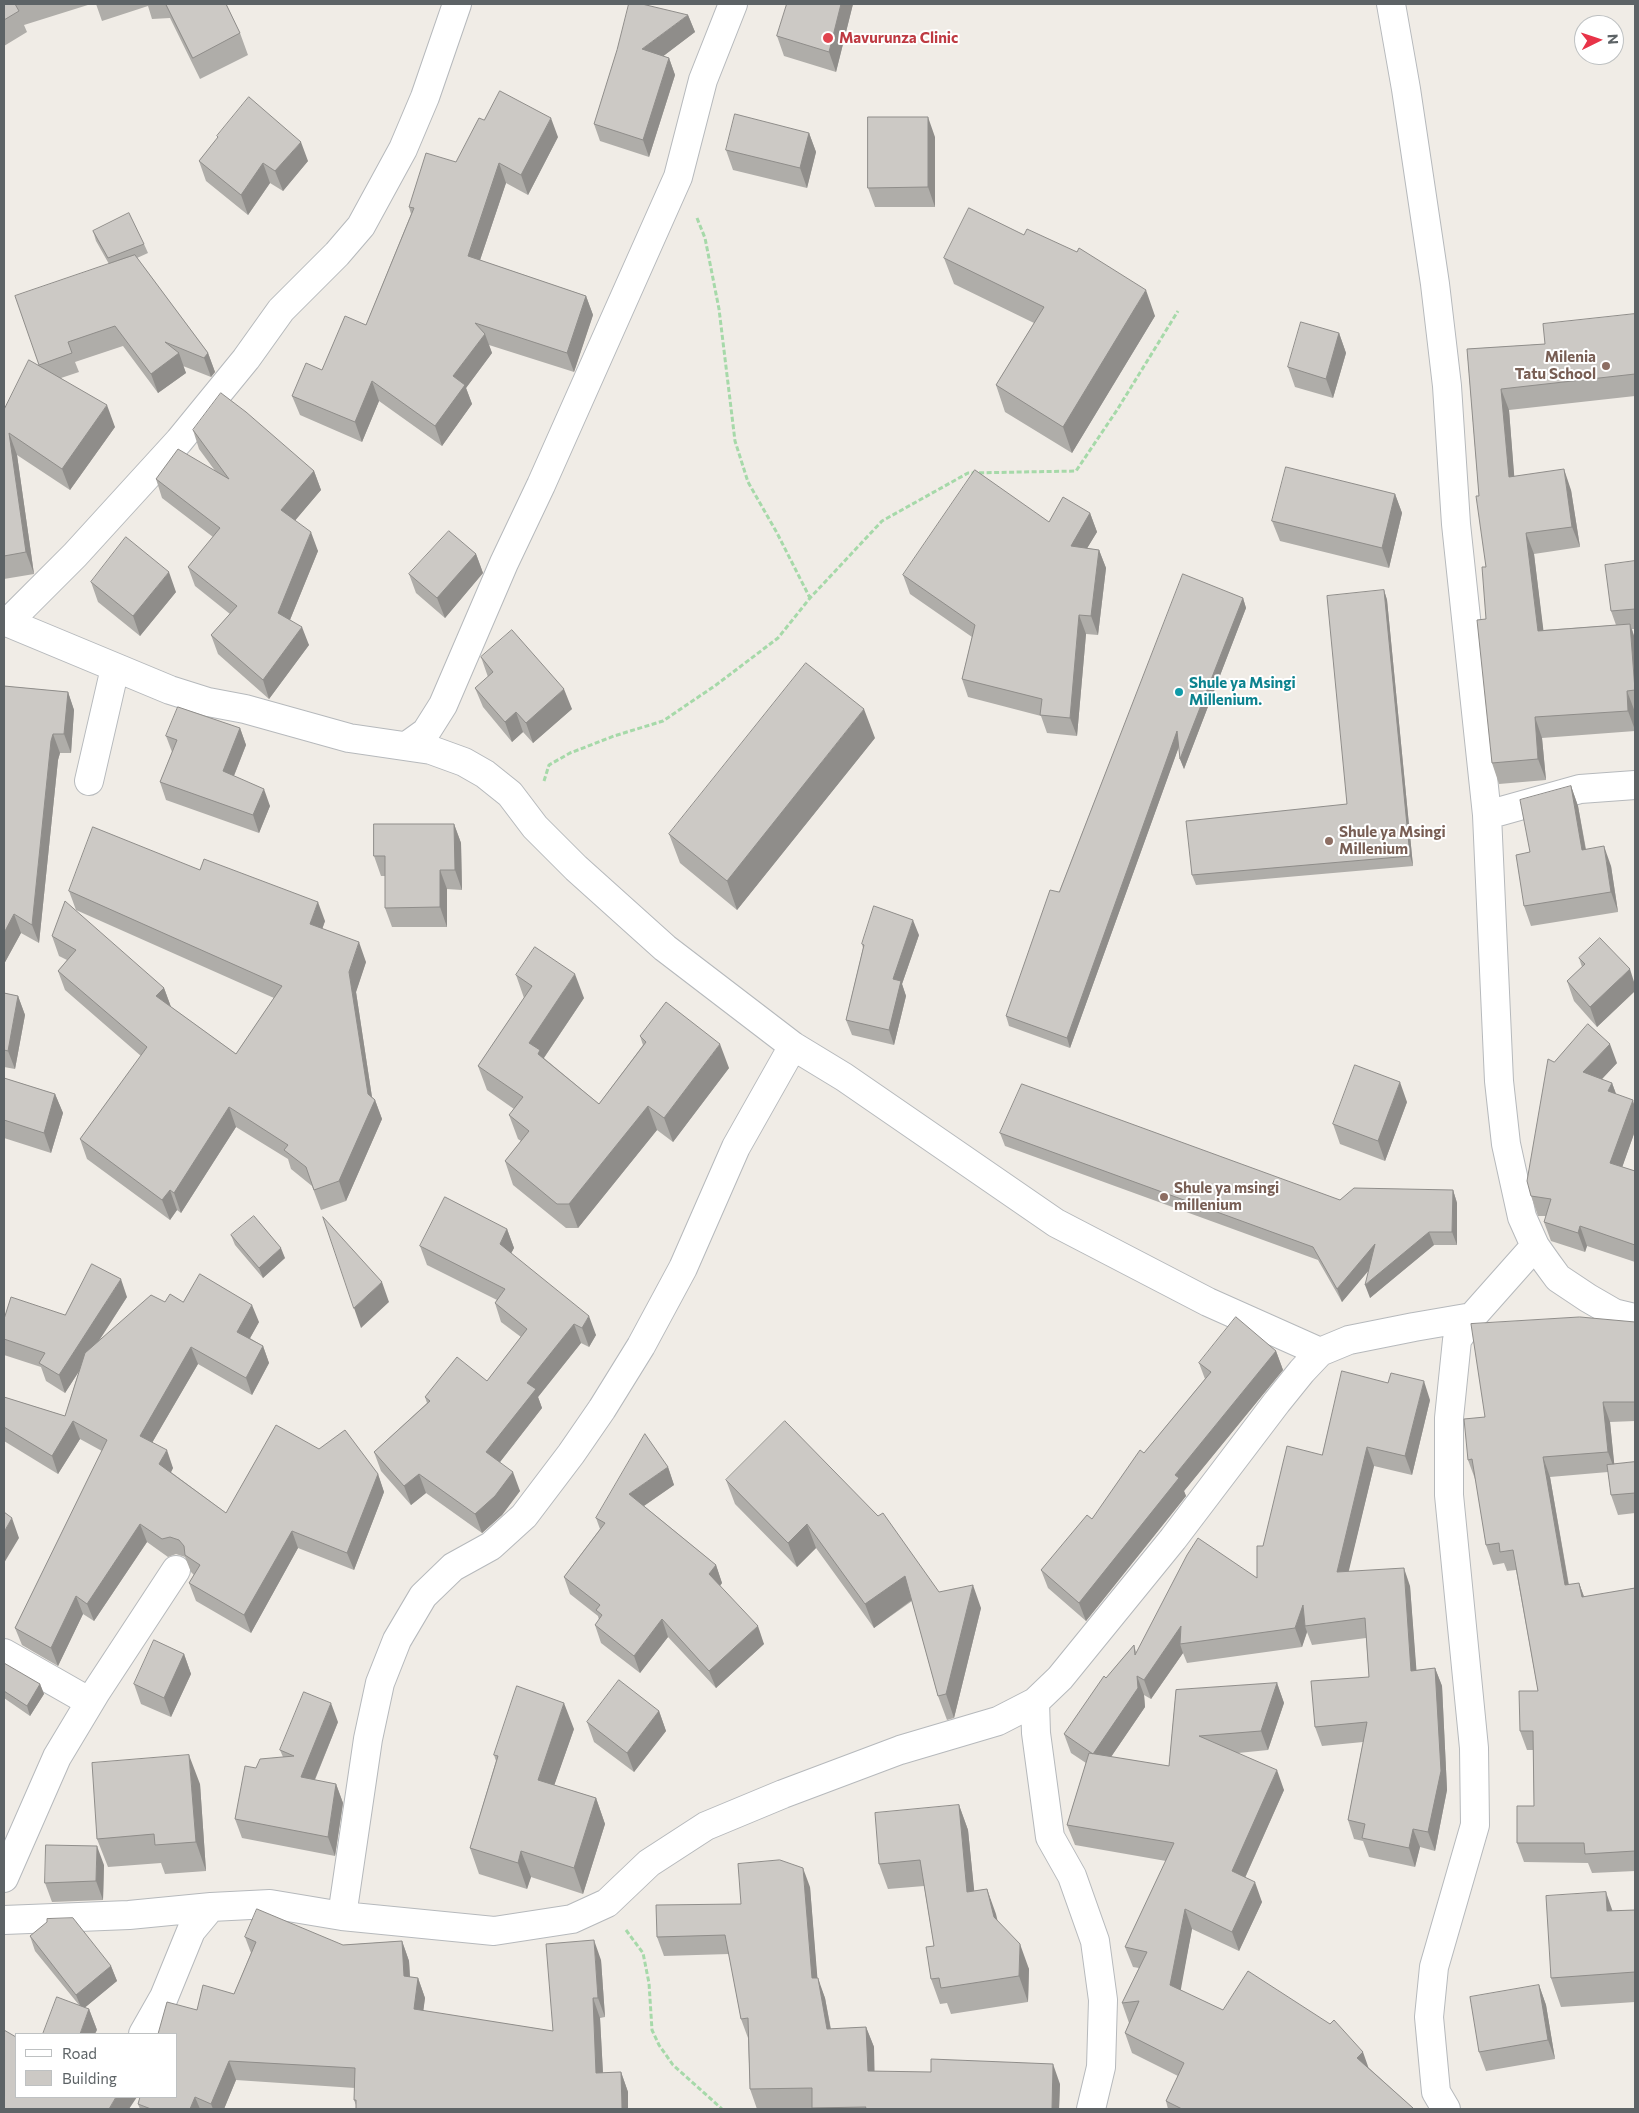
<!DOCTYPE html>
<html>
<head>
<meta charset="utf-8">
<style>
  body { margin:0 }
  #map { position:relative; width:1639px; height:2113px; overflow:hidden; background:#f0ece6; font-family:Commissioner,sans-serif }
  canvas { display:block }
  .frame { position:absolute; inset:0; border:5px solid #5d6366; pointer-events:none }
  .legend { position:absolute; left:15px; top:2033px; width:162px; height:65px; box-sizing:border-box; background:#fff; border:1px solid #bec1c2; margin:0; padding:6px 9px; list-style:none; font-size:15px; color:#5d6366 }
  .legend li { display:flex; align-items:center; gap:10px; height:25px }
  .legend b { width:25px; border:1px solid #bec1c2 }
  .north { position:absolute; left:1574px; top:15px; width:50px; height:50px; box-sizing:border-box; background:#fff; border:1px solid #bec1c2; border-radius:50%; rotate:86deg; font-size:14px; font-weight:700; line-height:20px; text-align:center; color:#5d6366 }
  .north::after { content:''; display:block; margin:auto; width:18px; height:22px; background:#e83348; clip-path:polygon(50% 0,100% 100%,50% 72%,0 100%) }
</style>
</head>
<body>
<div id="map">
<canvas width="1639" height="2113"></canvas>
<div class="frame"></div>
<ul class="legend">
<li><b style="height:6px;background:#fff"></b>Road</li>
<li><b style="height:14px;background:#ccc9c5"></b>Building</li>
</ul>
<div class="north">N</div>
</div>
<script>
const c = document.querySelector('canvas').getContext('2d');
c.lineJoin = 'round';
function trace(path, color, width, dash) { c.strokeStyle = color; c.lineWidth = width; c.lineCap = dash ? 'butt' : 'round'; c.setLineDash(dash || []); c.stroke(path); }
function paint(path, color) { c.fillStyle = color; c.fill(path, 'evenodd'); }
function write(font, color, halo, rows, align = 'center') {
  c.font = font + ' Commissioner,sans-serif'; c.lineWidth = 4; c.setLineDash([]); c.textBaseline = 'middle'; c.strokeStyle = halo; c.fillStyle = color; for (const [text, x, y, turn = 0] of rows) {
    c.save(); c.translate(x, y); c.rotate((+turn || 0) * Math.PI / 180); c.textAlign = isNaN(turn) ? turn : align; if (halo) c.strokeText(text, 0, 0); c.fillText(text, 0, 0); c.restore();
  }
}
const path = new Path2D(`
  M697 218 705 238 719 309 735 441 748 482 777 533 810 598
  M544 781 549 765 570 753 614 736 663 721 716 685 778 638 810 598 882 521 968 473 1076 471 1117 410 1178 311
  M626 1930 643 1953 649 1983 652 2030 659 2045 673 2065 722 2109`);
const street = new Path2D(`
  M1391 4 1406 89 1435 284 1447 386 1456 524 1487 815 1499 1081 1506 1144 1522 1217 1535 1246 1547 1263 1558 1278 1588 1298 1614 1313 1635 1318
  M4 621 170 690 208 702 245 709 349 738 431 750 464 762 485 774 510 794 535 827 576 868 665 948 793 1046 844 1077 1056 1223 1208 1302 1320 1352
  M8 622 75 555 179 441 246 359 281 310 337 254 361 226 403 149 425 97 457 4
  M408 745 426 732 443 705 504 563 541 485 678 177 703 80 733 4
  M89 781 115 668
  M1487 815 1580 789 1635 785
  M4 1653 90 1702
  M4 1878 57 1757 96 1692 176 1570
  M342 1916 368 1739 380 1683 397 1640 423 1596 453 1567 491 1546 524 1516 571 1454 602 1409 641 1346 683 1268 736 1147 793 1046
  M4 1920 129 1915 211 1907
  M143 2034 164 1997 191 1931 211 1907 270 1904 342 1916 494 1931 572 1919 607 1903 649 1863 706 1826 783 1794 900 1750 998 1721 1035 1702
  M1091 2109 1101 2067 1103 2000 1095 1941 1072 1876 1050 1837 1036 1733 1035 1702 1060 1678 1173 1539 1277 1402 1302 1371 1320 1352 1349 1340 1414 1327 1472 1317
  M1446 2109 1436 2092 1429 2017 1434 1967 1475 1825 1474 1748 1449 1495V1418L1457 1340 1472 1317 1535 1246`);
const wall = new Path2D(`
  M4 4H91L24 25 27 32 4 46Z
  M96 4H226L240 33 248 55 200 79 170 18 152 19 148 6 102 21Z
  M787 4H853L836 72 784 56 777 36Z
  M688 15 695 32 663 56 669 58 675 75 649 157 600 141 594 124Z
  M484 120 558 137 528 195 506 183 480 260 586 296 593 315 574 372 489 345 492 353 466 388 472 404 442 446 379 401 362 442 300 415 292 396 322 370 366 325 411 214 409 207 456 162Z
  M809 133 816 152 807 188 733 170 726 150Z
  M217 136 308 161 283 191 270 183 248 215 206 181 199 161 218 138Z
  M935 137V207H875L868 188Z
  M93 231 144 244 148 253 137 258 208 353 215 372 211 377 183 366 186 373 158 393 123 346 75 362 79 372 61 378 115 427 70 490 17 455 34 574 4 579V410L39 365 109 264 96 241Z
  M1024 235 1155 316 1072 453 1005 412 996 385 1034 323 954 284 944 258Z
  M1635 314V396L1509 410 1514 476 1571 490 1580 547 1534 554 1543 630 1616 625 1611 611 1635 561V629H1632L1635 639V731L1542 738 1546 780 1499 784 1492 763 1486 619V567L1479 496 1467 349 1545 344Z
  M1339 333 1346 353 1333 398 1295 387 1288 367Z
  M193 430 314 471 321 490 295 520 318 551 290 620 309 645 269 699 218 654 211 635 230 614 195 586 188 567 213 537 162 498 156 479 216 472 199 449Z
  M1395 494 1402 513 1389 568 1280 541 1272 521Z
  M1090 513 1097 532 1087 548 1099 550 1106 568 1098 635 1086 634 1077 736 1047 733 1041 716 968 697 962 679 972 637 910 594 903 575 1049 522Z
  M476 554 483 573 445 618 416 593 409 574Z
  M91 582 176 592 140 636 98 602Z
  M1384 590 1387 600 1413 866 1196 885 1192 875 1347 804Z
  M1243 598 1246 608 1184 769 1180 759 1179 746 1070 1048 1009 1026 1006 1016 1059 892Z
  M481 657 572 709 533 743 523 732 512 742 483 707 475 688 488 677Z
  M4 686 68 692 74 710 71 753H60L58 760 39 943 21 933 4 964Z
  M240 728 246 745 234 776 270 806 259 833 166 800 160 782 172 752 166 736Z
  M875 738 737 910 680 863 669 834Z
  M1571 786 1578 806 1586 849 1611 866 1618 912 1531 926 1524 906 1530 852Z
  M454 824 461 843 462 890 447 889V927H392L385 908V876H381L374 856Z
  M69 891 325 921 322 929 366 962 356 992 372 1097 375 1100 382 1119 346 1201 321 1210 312 1186 291 1169 288 1159 236 1127 181 1213 177 1210 170 1220 87 1159 80 1139 141 1056 65 990 58 971 67 960 59 956 52 936 164 988 171 1007 236 1054 274 998 76 910Z
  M919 935 902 984 906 996 894 1045 852 1035 846 1020 863 948 862 944Z
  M1579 958 1635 985V991L1597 1027 1574 1001 1567 981 1582 967Z
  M516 975 584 998 544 1058 599 1104 643 1045 640 1036 729 1068 673 1142 657 1130 578 1228H566L513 1185 505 1161 521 1141 518 1139 509 1115 514 1109 487 1090 478 1066 524 998Z
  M4 993 18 996 25 1015 15 1069 4 1067Z
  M1554 1062 1617 1063 1601 1079 1612 1083 1616 1094 1635 1108V1131L1622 1167 1635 1171V1262L1587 1246 1585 1252 1551 1241 1544 1222 1546 1216H1538L1530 1193Z
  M4 1078 55 1094 63 1113 51 1153 4 1138Z
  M1407 1102 1385 1161 1340 1144 1333 1124Z
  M1000 1133 1340 1200 1453 1190 1457 1203V1245H1434L1370 1298 1369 1270 1342 1302 1318 1260 1005 1146Z
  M507 1229 514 1248 511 1253 596 1335 589 1347 581 1343 538 1397 542 1408 500 1462 520 1491 502 1515 482 1533 426 1493 411 1505 381 1471 374 1452 427 1403 425 1397 487 1381 521 1337 501 1322 495 1303 497 1300 427 1265 420 1246Z
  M231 1235 285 1258 263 1278 235 1245Z
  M127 1297 99 1341 165 1302H183L259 1322 250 1338 263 1346 269 1363 252 1395 198 1364 152 1443 173 1468 171 1472 226 1513 319 1449 378 1474 384 1492 354 1570 298 1548 251 1633 196 1601 189 1583 194 1575 191 1572 185 1557 176 1554 168 1557 147 1542 94 1621 83 1614 58 1666 22 1645 15 1628 102 1451 80 1439 58 1474 4 1441V1397L65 1416 79 1371 65 1393 46 1381 41 1367 4 1355V1319L65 1315Z
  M1635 1322V1421L1610 1422 1614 1464 1635 1462V1513L1618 1515 1611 1495 1608 1472 1550 1477 1569 1585 1579 1583 1584 1597 1635 1588V1871L1592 1873 1588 1863 1524 1862 1517 1843 1534 1806 1533 1750H1527L1520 1731 1538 1691 1516 1570 1507 1571 1504 1563 1493 1565 1486 1545 1476 1479H1475L1468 1460 1485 1417Z
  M1276 1351 1283 1370 1184 1491 1186 1496 1086 1621 1048 1588 1041 1570 1092 1519 1144 1453 1205 1379 1199 1363Z
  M1430 1400 1412 1475 1374 1466 1348 1572 1410 1586 1416 1670 1435 1668 1442 1686 1447 1790 1435 1851 1420 1847 1415 1867 1369 1857 1363 1841 1354 1839 1348 1820 1363 1742 1322 1746 1315 1727 1369 1677 1366 1638 1312 1645 1307 1632 1302 1647 1187 1663 1183 1653 1151 1699 1144 1695 1145 1707 1111 1757 1169 1766 1176 1690 1277 1683 1284 1703 1268 1750 1238 1753 1284 1790 1245 1878 1262 1902 1239 1951 1192 1929 1180 1990 1223 2010 1369 2068 1414 2109H1168L1166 2101 1178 2076 1132 2053 1125 2033 1129 2023 1122 2003 1139 1968 1133 1967 1125 1947 1166 1861 1075 1845 1067 1825 1086 1763 1071 1753 1064 1734 1106 1678 1134 1645 1136 1652 1257 1578 1263 1546 1322 1455Z
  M668 1467 674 1485 644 1506 716 1565 722 1583 720 1586 764 1644 716 1688 668 1637 640 1673 601 1643 595 1625 599 1620 598 1616 570 1594 564 1577 600 1529 596 1518Z
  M726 1480 939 1592 981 1608 954 1718 947 1720 938 1696 912 1601 874 1628 816 1548 797 1567 735 1504Z
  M184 1654 191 1674 171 1717 141 1704 134 1684Z
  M4 1664 40 1684 44 1694 30 1716 4 1698Z
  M659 1711 666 1731 634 1772 594 1742 587 1722Z
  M338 1722 315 1780 336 1784 343 1803 335 1856 242 1838 235 1819 256 1768 283 1757 280 1750Z
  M574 1729 554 1785 596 1798 605 1824 583 1894 531 1877 527 1889 479 1874 470 1848 496 1761 494 1755Z
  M200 1784 206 1871 165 1874 161 1863 108 1867 97 1839Z
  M959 1805 968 1830 974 1891 987 1889 997 1921 1029 1969 1028 2002 951 2014 947 2003 940 2004 931 1979 934 1946 924 1886 888 1889 879 1864Z
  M104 1865 103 1900 52 1902 45 1883Z
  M810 1887 817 1978 825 1998 831 2029 866 2027 874 2047V2071L1060 2084 1059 2109H813L812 2108 757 2109 750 2089 748 2038 741 2019 729 1954 664 1956 657 1937 741 1904Z
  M1635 1910V2002L1561 2007 1551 1978 1613 1911Z
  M30 1936 111 1966 117 1981 84 2008 89 2009 97 2030 79 2005 35 1951Z
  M245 1937 343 1945 402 1941 409 1961 410 1977 418 1978 425 1998 423 2011 553 2031 601 1960 605 2017 600 2018 603 2073 621 2072 628 2092 356 2105 354 2100 355 2088 236 2080 224 2109H140L138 2104 197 2010 234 1994 251 1953Z
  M1539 1985 1546 2005 1555 2059 1486 2071 1479 2052Z`);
const shadedWall = new Path2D(`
  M841 4H853L836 72 829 52Z
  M688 15 695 32 649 67 642 49Z
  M669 58 675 75 649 157 643 140Z
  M928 117 935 137V207L928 187Z
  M551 118 558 137 528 195 521 175Z
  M809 133 816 152 807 188 800 168Z
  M301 142 308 161 283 191 275 171Z
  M263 163 270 183 248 215 241 195Z
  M499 163 506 183 475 275 468 256Z
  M1146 290 1155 316 1072 453 1063 427Z
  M586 296 593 315 574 372 567 353Z
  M1339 333 1346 353 1333 398 1326 379Z
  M485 334 492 353 466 388 472 404 442 446 435 426 453 376Z
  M179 353 186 373 158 393 151 374Z
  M208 353 215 372 211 377 204 358Z
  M372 381 379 401 362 442 355 422Z
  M1501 389 1509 410 1516 498 1509 477Z
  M107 405 115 427 70 490 62 469Z
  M9 433 17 455 34 574 26 552Z
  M1564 469 1571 490 1580 547 1572 527Z
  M314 471 321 490 288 529 281 510Z
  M1395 494 1402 513 1389 568 1382 548Z
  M1090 513 1097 532 1077 565 1071 546Z
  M311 532 318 551 285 632 278 613Z
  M1526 533 1534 554 1546 651 1538 631Z
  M1099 550 1106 568 1098 635 1091 616Z
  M476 554 483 573 445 618 437 598Z
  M169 572 176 592 140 636 133 616Z
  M1384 590 1387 600 1413 866 1410 856Z
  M1243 598 1246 608 1184 769 1180 759Z
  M1079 615 1086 634 1077 736 1070 718Z
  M1630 624 1635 639V692V690Z
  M302 627 309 645 269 699 263 680Z
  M564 689 572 709 533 743 526 723Z
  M1627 691 1635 712V730L1628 711Z
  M68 692 74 710 71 753 64 734Z
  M864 709 875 738 737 910 727 881Z
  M516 712 523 732 512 742 505 722Z
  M1535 717 1542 738 1546 780 1538 759Z
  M240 728 246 745 229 788 223 771Z
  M1177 731 1181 741 1070 1048 1067 1038Z
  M53 734 60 753 58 760 39 943 32 925 51 741Z
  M1571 786 1578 806 1589 869 1582 850Z
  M264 789 270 806 259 833 253 815Z
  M454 824 461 843 462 890 455 870Z
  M1604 846 1611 866 1618 912 1611 892Z
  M440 870 447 889V927L440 907Z
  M318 902 325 921 317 944 310 924Z
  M14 914 21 933 4 964V933Z
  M913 920 919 935 902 984 906 996 894 1045 889 1030 893 979Z
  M359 942 366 962 356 992 373 1104 375 1100 382 1119 346 1201 339 1181 368 1094 349 972Z
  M1630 969 1635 985V991L1597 1027 1590 1007Z
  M575 974 584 998 543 1059 549 1075 529 1043Z
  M164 988 171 1007 156 996Z
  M18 996 25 1015 15 1069 8 1051Z
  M720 1044 729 1068 673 1142 664 1118Z
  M1610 1044 1617 1063 1590 1092 1583 1072Z
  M1400 1082 1407 1102 1385 1161 1378 1141Z
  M1612 1083 1619 1102 1608 1091Z
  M55 1094 63 1113 51 1153 44 1133Z
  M1633 1100 1635 1108V1131L1617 1182 1610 1163Z
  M648 1106 657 1130 578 1228 569 1204Z
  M229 1107 236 1127 181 1213 174 1193Z
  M170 1190 177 1210 170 1220 162 1200Z
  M1453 1190 1457 1203V1245L1452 1232Z
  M1580 1226 1587 1246 1585 1252 1578 1233Z
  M507 1229 514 1248 506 1263 500 1244Z
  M1429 1232 1434 1245 1370 1298 1365 1285Z
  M1375 1244 1380 1257 1342 1302 1337 1289Z
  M281 1248 285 1258 263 1278 259 1268Z
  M121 1279 127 1297 65 1393 59 1375Z
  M382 1282 389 1302 361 1328 354 1308Z
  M252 1305 259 1322 244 1349 237 1332Z
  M589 1316 596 1335 589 1347 582 1328Z
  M574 1324 581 1343 538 1397 542 1408 493 1471 486 1452 527 1383Z
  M263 1346 269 1363 252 1395 246 1378Z
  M191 1347 198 1364 146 1453 140 1436Z
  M1276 1351 1283 1370 1184 1491 1186 1496 1086 1621 1079 1603 1175 1475Z
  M1424 1381 1430 1400 1412 1475 1405 1456Z
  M1603 1402 1610 1422 1615 1471 1608 1452Z
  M73 1421 80 1439 58 1474 52 1456Z
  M1367 1447 1374 1466 1344 1591 1337 1572Z
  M167 1450 173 1468 166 1482 159 1464Z
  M1543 1457 1550 1477 1572 1605 1565 1585Z
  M668 1467 674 1485 635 1512 629 1494Z
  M513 1472 520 1491 502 1515 482 1533 475 1514Z
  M378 1474 384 1492 354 1570 347 1553Z
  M419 1474 426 1493 411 1505 404 1486Z
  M12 1518 19 1538 4 1563V1532Z
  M140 1524 147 1542 94 1621 87 1604Z
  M807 1524 816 1548 797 1567 788 1543Z
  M292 1531 298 1548 251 1633 244 1615Z
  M716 1565 722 1583 716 1591 709 1574Z
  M1404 1568 1410 1586 1418 1690 1411 1671Z
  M905 1576 913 1599 874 1628 865 1604Z
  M1579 1583 1586 1602 1582 1597Z
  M973 1585 981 1608 954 1718 946 1694Z
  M76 1596 83 1614 58 1666 51 1648Z
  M1303 1605 1305 1626 1307 1632 1302 1647 1295 1628Z
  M662 1619 668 1637 640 1673 634 1656Z
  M758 1626 764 1644 716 1688 709 1671Z
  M1181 1626 1180 1644 1183 1653 1151 1699 1144 1680Z
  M184 1654 191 1674 171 1717 164 1698Z
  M1435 1668 1442 1686 1447 1790 1435 1851 1428 1832Z
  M1137 1676 1144 1695 1145 1707 1100 1773 1093 1754Z
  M1277 1683 1284 1703 1268 1750 1261 1731Z
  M40 1684 44 1694 30 1716 27 1706Z
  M331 1703 338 1722 308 1796 301 1777Z
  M564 1703 574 1729 547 1806 538 1780Z
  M659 1711 666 1731 634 1772 627 1753Z
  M189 1755 200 1784 206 1871 196 1842Z
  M1277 1770 1284 1790 1239 1891 1232 1871Z
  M336 1784 343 1803 335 1856 328 1837Z
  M596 1798 605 1824 583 1894 574 1868Z
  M959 1805 968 1830 977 1918 967 1892Z
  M1413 1829 1420 1847 1415 1867 1409 1848Z
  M97 1846 104 1865 103 1900 96 1881Z
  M521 1851 531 1877 527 1889 518 1863Z
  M803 1868 810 1887 819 1997 812 1978Z
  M1255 1882 1262 1902 1239 1951 1232 1932Z
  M987 1889 996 1914 1003 1943 994 1917Z
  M1606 1892 1616 1921 1607 1911Z
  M1185 1909 1192 1929 1178 2005 1170 1985Z
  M594 1940 601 1960 605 2017 598 1998Z
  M402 1941 409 1961 411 1995 404 1976Z
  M1020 1944 1029 1969 1028 2002 1019 1976Z
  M111 1966 117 1981 82 2010 76 1995Z
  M418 1978 425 1998 421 2029 414 2009Z
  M818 1978 825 1998 834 2048 827 2029Z
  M1539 1985 1546 2005 1555 2059 1548 2040Z
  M593 1998 600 2018 604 2093 596 2073Z
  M89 2009 97 2030 95 2034H80Z
  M866 2027 874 2047 875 2090 868 2071Z
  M1363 2052 1370 2072 1357 2058Z
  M229 2061 236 2080 224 2109H213L211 2104Z
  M1053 2064 1060 2084 1059 2109H1052Z
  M621 2072 628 2092V2109H622Z
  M116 2097H137L129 2109H109Z
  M195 2097 200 2109H190Z`);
const building = new Path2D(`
  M4 4H15L19 11 4 20Z
  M166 4H226L240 33 193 58Z
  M629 4H642L688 15 642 49 669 58 643 140 594 124 617 50Z
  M787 4H841L829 52 777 36Z
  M500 91 551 118 521 175 499 163 468 256 586 296 567 353 475 323 485 334 453 376 465 385 435 426 372 381 355 422 292 396 306 363 322 370 345 316 366 325 414 208 409 207 426 153 456 162 479 118 484 120Z
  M249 97 301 142 275 171 263 163 241 195 199 161 218 137 217 136Z
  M735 114 809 133 800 168 726 150Z
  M868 117H928V187L868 188Z
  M969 208 1024 235 1027 229 1077 252 1079 248 1146 290 1063 427 996 385 1044 307 944 258Z
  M129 213 144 244 108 258 93 231Z
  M135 255 208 353 204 358 165 342 179 353 151 374 115 326 68 342 72 353 39 365 15 296Z
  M1635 314V374L1501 389 1509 477 1564 469 1572 527 1526 533 1538 631 1630 624 1635 690 1627 691 1628 711 1535 717 1538 759 1492 763 1477 620 1486 619 1482 567H1486L1476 496H1479L1467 349 1545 344 1543 324Z
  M1301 322 1339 333 1326 379 1288 367Z
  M29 360 107 405 62 469 9 433 26 552 4 556V410Z
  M221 393 246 412 314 471 281 510 311 532 278 613 302 627 263 680 211 635 237 606 188 567 220 528 156 479 178 449 229 479 193 430Z
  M1286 467 1395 494 1382 548 1272 521Z
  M975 470 1049 522 1063 497 1090 513 1071 546 1099 550 1091 616 1079 615 1070 718 1040 715 1042 699 962 679 975 625 903 575Z
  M449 531 476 554 437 598 409 574Z
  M126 537 169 572 133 616 91 582Z
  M1635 561V609L1611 611 1605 565Z
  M1183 574 1243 598 1180 759 1177 731 1067 1038 1006 1016 1050 890 1059 892Z
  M1384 590 1410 856 1192 875 1186 821 1347 804 1327 596Z
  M512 630 564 689 526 723 516 712 505 722 475 688 493 672 481 657Z
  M806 663 864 709 727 881 669 834Z
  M4 686 68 692 64 734H53L51 741 32 925 14 914 4 933Z
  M178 707 240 728 223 771 264 789 253 815 160 782 177 740 166 736Z
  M1571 786 1582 850 1604 846 1611 892 1524 906 1516 855 1530 852 1520 800Z
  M374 824H454L455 870H440V907L385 908V856H374Z
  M93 827 200 870 204 859 318 902 310 924 359 942 349 972 368 1094 375 1100 339 1181 314 1190 306 1167 284 1150 288 1145 229 1107 174 1193 170 1190 162 1200 80 1139 147 1047 58 971 76 950 52 936 65 901 164 988 156 996 236 1054 282 986 69 891Z
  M874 906 913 920 893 979 901 981 889 1030 846 1020 864 945 862 944Z
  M1600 938 1630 969 1590 1007 1567 981 1585 964 1579 958Z
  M535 947 575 974 529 1043 540 1050 538 1054 599 1104 646 1042 640 1036 666 1002 720 1044 664 1118 648 1106 569 1204H557L505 1161 529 1131 509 1115 523 1097 478 1066 532 986 516 975Z
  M4 993 18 996 8 1051 4 1050Z
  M1588 1024 1610 1044 1583 1072 1612 1083 1608 1091 1633 1100 1610 1163 1635 1171V1245L1580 1226 1578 1233 1544 1222 1551 1199 1531 1196 1527 1181 1548 1059 1554 1062Z
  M1355 1065 1400 1082 1378 1141 1333 1124Z
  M4 1078 55 1094 44 1133 4 1120Z
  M1022 1084 1340 1200 1354 1188 1453 1190 1452 1232H1429L1365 1285 1375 1244 1337 1289 1313 1247 1000 1133Z
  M445 1197 507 1229 500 1244 589 1316 582 1328 574 1324 527 1383 536 1389 486 1452 513 1472 495 1496 475 1514 419 1474 404 1486 374 1452 430 1401 425 1397 457 1357 487 1381 527 1329 495 1303 505 1289 420 1246Z
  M254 1216 281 1248 259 1268 231 1235Z
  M323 1217 382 1282 354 1308Z
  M92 1264 121 1279 59 1375 39 1363 45 1353 4 1339V1319L11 1297 65 1315Z
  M200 1274 252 1305 237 1332 263 1346 246 1378 191 1347 140 1436 167 1450 159 1464 226 1513 276 1425 319 1449 345 1430 378 1474 347 1553 292 1531 244 1615 189 1583 200 1565 185 1555 184 1546 179 1540 170 1537 162 1539 140 1524 87 1604 76 1596 51 1648 15 1628 107 1440 73 1421 52 1456 4 1427V1397L65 1416 85 1353 151 1295 165 1302 170 1294 183 1302Z
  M1236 1317 1276 1351 1175 1475 1179 1478 1079 1603 1041 1570 1087 1515 1092 1519 1140 1450 1144 1453 1211 1372 1199 1363Z
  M1580 1317 1635 1322V1402H1603L1608 1452 1543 1457 1565 1585 1579 1583 1582 1597 1635 1588V1851L1585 1854 1584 1843H1517V1806H1534L1533 1731H1520L1519 1691H1538L1513 1550 1500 1552 1499 1543 1486 1545 1472 1459 1468 1460 1464 1419 1485 1417 1471 1324Z
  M1342 1371 1388 1383 1391 1373 1424 1381 1405 1456 1367 1447 1337 1572 1404 1568 1411 1671 1435 1668 1441 1771 1428 1832 1413 1829 1409 1848 1362 1838 1365 1824 1348 1820 1367 1722 1315 1727 1311 1681 1369 1677 1365 1618 1305 1626 1303 1605 1295 1628 1180 1644 1181 1626 1144 1680 1137 1676 1138 1688 1093 1754 1064 1734 1104 1676 1106 1678 1134 1645 1135 1655 1187 1555 1198 1538 1257 1578V1546H1263L1287 1446 1322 1455Z
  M785 1421 878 1516 883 1513 939 1592 973 1585 946 1694 938 1696 905 1576 865 1604 807 1524 788 1543 726 1480Z
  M645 1434 668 1467 629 1494 716 1565 709 1574 758 1626 709 1671 662 1619 634 1656 595 1625 602 1615 596 1610 600 1605 564 1577 605 1523 596 1518Z
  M1635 1462V1493L1611 1495 1607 1465Z
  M4 1512 12 1518 4 1532Z
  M154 1640 184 1654 164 1698 134 1684Z
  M4 1663 40 1684 27 1706 4 1691Z
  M619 1680 659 1711 627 1753 587 1722Z
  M1277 1683 1261 1731 1199 1736 1277 1770 1232 1871 1255 1882 1232 1932 1185 1909 1170 1985 1223 2010 1248 1971 1330 2024 1334 2020 1363 2052 1357 2058 1413 2108 1412 2109H1182L1166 2101 1184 2063 1125 2033 1139 2001 1122 2003 1147 1952 1125 1947 1174 1843 1067 1825 1089 1753 1169 1766 1176 1690Z
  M517 1686 564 1703 538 1780 596 1798 574 1868 521 1851 518 1863 470 1848 498 1756 494 1755Z
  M304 1692 331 1703 301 1777 336 1784 328 1837 235 1819 245 1766 256 1768 260 1759 294 1756 280 1750Z
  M189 1755 196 1842 155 1845 154 1834 97 1839 92 1763Z
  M959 1805 967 1892 987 1889 994 1917 1020 1944 1019 1976 941 1988 939 1978 931 1979 926 1947 934 1946 920 1860 879 1864 875 1813Z
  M46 1845 97 1846 96 1881 45 1883Z
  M780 1860 803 1868 812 1978H818L827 2029 866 2027 868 2071 931 2072V2059L1053 2064 1052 2109H865L866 2107 812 2108V2088L750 2089 748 2018 741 2019 725 1935 657 1937 656 1905 741 1904 738 1864Z
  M1606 1892 1607 1911 1635 1910V1972L1551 1978 1546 1896Z
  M257 1909 343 1945 402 1941 404 1976 418 1978 414 2009 553 2031 546 1944 594 1940 598 1998H593L596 2073 621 2072 622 2109H356V2100H354L355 2068 229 2061 211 2104 195 2097 190 2109H151L138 2104 140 2097H176V2034H158L167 2002 197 2010 203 1985 234 1994 256 1942 245 1937Z
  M73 1918 111 1966 76 1995 30 1936 47 1922V1919Z
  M1539 1985 1548 2040 1479 2052 1470 1997Z
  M57 1997 89 2009 80 2034H43Z
  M4 2030 16 2037V2097H116L109 2109H4Z`);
const markers = [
  [828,38,6,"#e0444e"],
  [1606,366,5,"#8d6e63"],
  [1179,692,5,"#0f9aa8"],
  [1329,841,5,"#8d6e63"],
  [1164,1197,5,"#8d6e63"]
];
const healthNames = [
  ["Mavurunza Clinic",839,38]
];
const educationNames = [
  ["Milenia",1596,357,"right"],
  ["Tatu School",1596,374,"right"],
  ["Shule ya Msingi",1339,832],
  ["Millenium",1339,849],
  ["Shule ya msingi",1174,1188],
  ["millenium",1174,1205]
];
const cultureNames = [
  ["Shule ya Msingi",1189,683],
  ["Millenium.",1189,700]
];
trace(street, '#b6b9bc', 30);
trace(path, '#a6d9a9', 3, [5, 2.5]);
trace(street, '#fff', 28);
paint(wall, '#afada9');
paint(shadedWall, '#8f8d8a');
paint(building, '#ccc9c5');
trace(building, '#8f8d8a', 1);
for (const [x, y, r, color] of markers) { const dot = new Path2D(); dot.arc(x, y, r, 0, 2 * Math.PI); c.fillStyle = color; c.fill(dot); trace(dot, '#fff', 2); }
write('bold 15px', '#be3a42', '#fff', healthNames, 'left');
write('bold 15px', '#785e54', '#fff', educationNames, 'left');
write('bold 15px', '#0d838f', '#fff', cultureNames, 'left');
</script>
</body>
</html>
